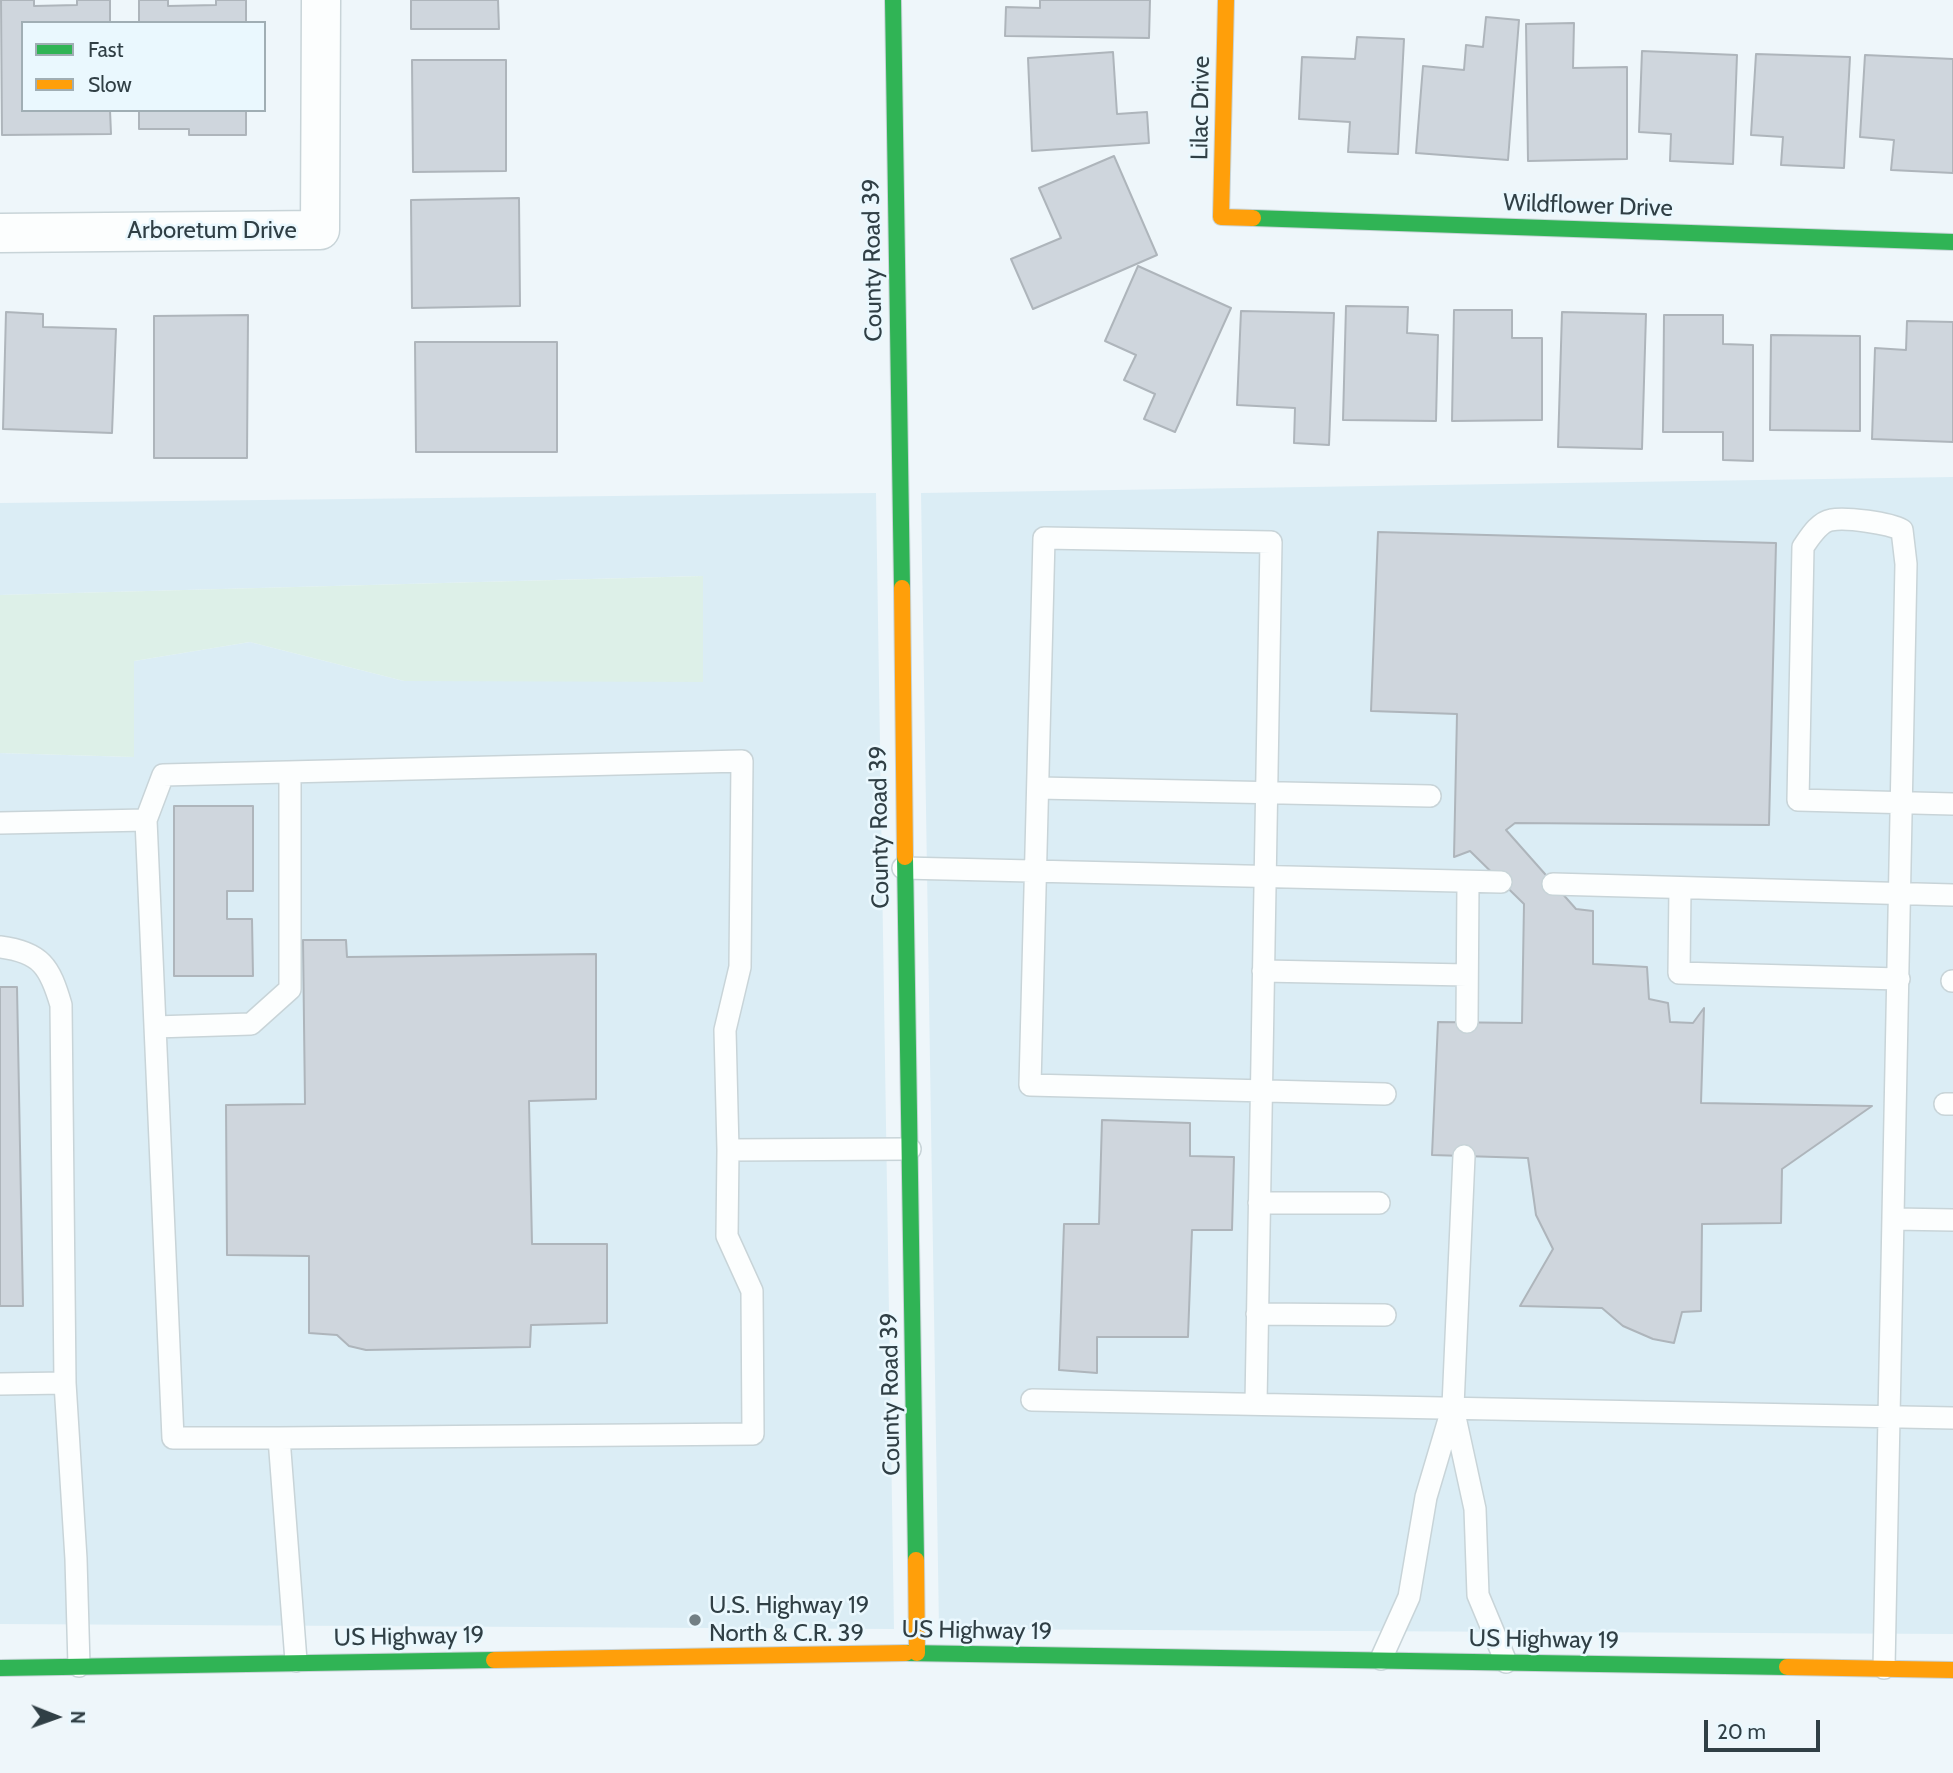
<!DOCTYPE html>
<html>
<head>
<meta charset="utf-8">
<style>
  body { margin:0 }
  #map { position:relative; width:1953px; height:1773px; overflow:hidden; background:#eef6fa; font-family:Cabin,sans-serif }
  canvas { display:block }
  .legend { position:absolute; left:21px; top:21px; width:245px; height:91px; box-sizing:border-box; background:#eaf8fe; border:2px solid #a0aeb4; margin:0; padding:9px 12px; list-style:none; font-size:21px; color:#303f45 }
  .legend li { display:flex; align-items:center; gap:14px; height:35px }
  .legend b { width:35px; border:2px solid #a0aeb4 }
  .north { position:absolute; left:21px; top:1682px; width:70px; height:70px; -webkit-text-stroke:5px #eaf8fe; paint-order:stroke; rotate:91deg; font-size:19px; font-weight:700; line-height:28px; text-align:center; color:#303f45 }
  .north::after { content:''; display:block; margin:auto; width:24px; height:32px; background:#303f45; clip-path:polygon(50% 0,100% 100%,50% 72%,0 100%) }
  .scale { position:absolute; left:1704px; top:1720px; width:116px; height:32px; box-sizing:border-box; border:4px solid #303f45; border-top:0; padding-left:9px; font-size:21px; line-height:24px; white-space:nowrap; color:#303f45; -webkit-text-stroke:5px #eaf8fe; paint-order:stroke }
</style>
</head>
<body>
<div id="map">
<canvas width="1953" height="1773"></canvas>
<ul class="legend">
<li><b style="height:9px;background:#30b455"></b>Fast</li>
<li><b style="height:9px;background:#ff9f0a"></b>Slow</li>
</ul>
<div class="north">N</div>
<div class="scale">20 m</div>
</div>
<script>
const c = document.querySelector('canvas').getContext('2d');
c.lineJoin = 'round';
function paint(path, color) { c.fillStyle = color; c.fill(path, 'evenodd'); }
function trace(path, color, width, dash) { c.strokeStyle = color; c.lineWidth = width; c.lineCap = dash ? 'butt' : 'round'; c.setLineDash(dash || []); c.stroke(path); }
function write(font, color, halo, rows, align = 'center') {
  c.font = font + ' Cabin,sans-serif'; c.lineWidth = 5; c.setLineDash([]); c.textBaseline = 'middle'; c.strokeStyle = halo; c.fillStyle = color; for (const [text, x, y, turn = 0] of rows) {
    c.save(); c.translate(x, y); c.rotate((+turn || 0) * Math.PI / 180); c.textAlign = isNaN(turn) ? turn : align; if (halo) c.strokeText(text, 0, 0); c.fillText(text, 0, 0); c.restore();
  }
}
const built = new Path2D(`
  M1953 477V1634L939 1629 921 493Z
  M876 493 894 1629 0 1624V753L133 757 134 661 250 642 404 681H703L702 576 0 595V503Z`);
const green = new Path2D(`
  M703 576V682L404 681 250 642 134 661V757L0 753V595Z`);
const building = new Path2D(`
  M1 0H34V6L77 5V0H110V23H23V110H110L111 134 2 135Z
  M139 0H168V6L216 5V0H246V23H139Z
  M411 0H498L499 29H411Z
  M1040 0H1150L1149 38 1005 36 1006 7 1040 8Z
  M1486 17 1519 20 1508 160 1416 153 1423 66 1464 70 1466 45 1483 47Z
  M1574 23 1573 68 1627 67V159L1528 161 1526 24Z
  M1357 37 1404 39 1398 154 1348 152 1350 122 1299 119 1302 57 1355 59Z
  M1642 51 1737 55 1733 164 1670 161 1671 134 1639 132Z
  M1113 52 1117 114 1147 112 1149 143 1032 151 1028 58Z
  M1756 54 1850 57 1844 168 1781 165 1783 137 1751 135Z
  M1865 55 1953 59V173L1891 170 1894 140 1860 137Z
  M412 60H506V171L413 172Z
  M139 110H246V135H189V129H139Z
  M1114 156 1157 255 1033 309 1011 259 1061 238 1039 188Z
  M519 198 520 306 412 308 411 200Z
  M1138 266 1231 308 1175 432 1144 419 1155 394 1124 380 1136 355 1105 341Z
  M1346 306 1408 307 1407 333 1438 335 1436 421 1343 420Z
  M1454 310H1512V338H1542V420L1452 421Z
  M1241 311 1334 313 1329 445 1294 443 1295 408 1237 405Z
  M6 312 43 314V327L116 329 112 433 3 429Z
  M1562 312 1646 314 1642 449 1558 447Z
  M248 315 247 458H154V316Z
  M1664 315H1723V344L1753 345V461L1723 460V432H1663Z
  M1907 321 1953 322V442L1872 439 1875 348 1906 350Z
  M1771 335 1860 336V431L1770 430Z
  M415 342H557V452H416Z
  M1378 532 1776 543 1769 825 1515 823 1506 830 1576 909 1593 911V964L1647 967 1649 999 1668 1003 1670 1022 1693 1023 1704 1008 1701 1103 1872 1106 1782 1169 1781 1223 1702 1224 1701 1311 1682 1312 1674 1343 1653 1339 1623 1326 1602 1308 1520 1306 1553 1249 1536 1215 1528 1158 1432 1155 1438 1022 1522 1023 1524 904 1470 851 1454 857 1457 714 1371 711Z
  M174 806H253V891H227V919H252L253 976H174Z
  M303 940H346L347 957 596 954V1099L529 1101 532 1244H607V1323L531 1325 530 1347 366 1350 349 1346 337 1335 309 1333V1256L227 1255 226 1105 305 1104Z
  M0 987H17L23 1306H0Z
  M1102 1120 1190 1123V1156L1234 1157 1232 1230H1192L1188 1337H1097V1373L1059 1370 1064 1224H1099Z`);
const lane = new Path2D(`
  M1038 788 1430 796
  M0 823 146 820
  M903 868 1501 882
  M1553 884 1953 895
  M1680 888 1679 973 1899 979
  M0 947C41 952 50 967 61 1005L65 1383 76 1559 79 1666
  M1263 971 1467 975
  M1952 981H1953
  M1467 1022 1468 882
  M155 1027 251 1024 290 989V774
  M1945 1104H1953
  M1259 1203H1379
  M1894 1219 1953 1220
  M1257 1314 1385 1315
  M0 1384 65 1383
  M1032 1400 1953 1418
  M1256 1403C1261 1116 1266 829 1271 542L1044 538 1030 1085 1385 1094
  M1453 1408 1475 1509 1478 1595 1506 1662
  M279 1438 753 1434 752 1291 727 1236 728 1150
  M1381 1659 1409 1597 1426 1497 1453 1406 1464 1156
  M296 1661 279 1438H173L146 820 163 775 742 761 740 967 725 1030 728 1150 910 1149
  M1884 1668C1892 1300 1900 932 1906 564L1902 530C1889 523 1846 517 1831 520 1819 522 1810 537 1803 547L1798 800 1953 804`);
const street = new Path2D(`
  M0 233 320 230 321 0`);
const fast = new Path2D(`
  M893 0 902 588
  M1253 218 1953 242
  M905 857 916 1560
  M906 1653 1787 1667
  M0 1668 494 1660`);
const slow = new Path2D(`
  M1226 0 1221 217 1253 218
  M902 588 905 857
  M916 1560 917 1653
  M494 1660 906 1653
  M1787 1667 1953 1670`);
const markers = [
  [695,1620,7,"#727f84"]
];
const streetNames = [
  ["Lilac Drive",1201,108,-89],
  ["Wildflower Drive",1588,206,2],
  ["Arboretum Drive",212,231],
  ["County Road 39",873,260,-91],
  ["County Road 39",880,827,-91],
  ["County Road 39",891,1394,-91],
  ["US Highway 19",977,1631,1],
  ["US Highway 19",409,1637,-1],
  ["US Highway 19",1544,1640,1]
];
const poiNames = [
  ["U.S. Highway 19",709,1606],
  ["North & C.R. 39",709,1634]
];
paint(built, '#dbedf5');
paint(green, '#ddf0e8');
paint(building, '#cfd6dd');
trace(building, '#aeb5bb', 2);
trace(lane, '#c8d4d8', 24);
trace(street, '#c8d4d8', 41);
trace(fast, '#c8d4d8', 18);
trace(slow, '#c8d4d8', 18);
trace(lane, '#fcfefe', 21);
trace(street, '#fcfefe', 38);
trace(fast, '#30b455', 16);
trace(slow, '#ff9f0a', 16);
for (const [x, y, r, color] of markers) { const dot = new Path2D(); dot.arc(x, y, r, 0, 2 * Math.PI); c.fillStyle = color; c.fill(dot); trace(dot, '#eaf8fe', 2.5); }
write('24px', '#303f45', '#eaf8fe', streetNames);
write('24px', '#303f45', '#eaf8fe', poiNames, 'left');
</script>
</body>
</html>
